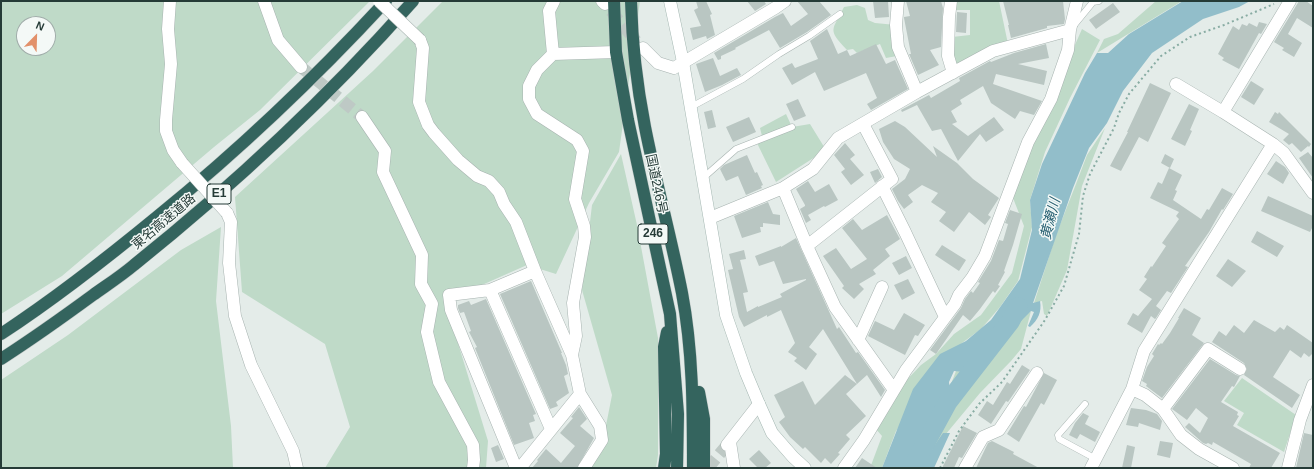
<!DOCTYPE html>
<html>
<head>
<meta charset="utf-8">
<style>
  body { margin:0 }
  #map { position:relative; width:1314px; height:469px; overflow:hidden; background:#e4ece9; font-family:Arial,sans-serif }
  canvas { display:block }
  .frame { position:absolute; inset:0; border:2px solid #253b37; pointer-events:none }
  .north { position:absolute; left:16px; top:16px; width:40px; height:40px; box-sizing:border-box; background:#f4f9f7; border:1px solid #a1adaa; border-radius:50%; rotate:23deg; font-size:11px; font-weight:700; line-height:16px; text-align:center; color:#253b37 }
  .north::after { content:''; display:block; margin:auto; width:14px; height:18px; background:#e2916b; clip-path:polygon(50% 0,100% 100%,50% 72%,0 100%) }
</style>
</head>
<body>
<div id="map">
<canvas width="1314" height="469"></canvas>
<div class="frame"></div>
<div class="north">N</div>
</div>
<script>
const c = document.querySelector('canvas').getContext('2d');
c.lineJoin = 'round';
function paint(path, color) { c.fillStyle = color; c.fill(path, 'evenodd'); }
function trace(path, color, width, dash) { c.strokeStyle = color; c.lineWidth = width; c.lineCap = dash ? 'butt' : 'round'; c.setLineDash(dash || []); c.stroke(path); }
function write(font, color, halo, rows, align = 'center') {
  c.font = font + ' Arial,"Noto Sans JP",sans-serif'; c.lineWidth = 3; c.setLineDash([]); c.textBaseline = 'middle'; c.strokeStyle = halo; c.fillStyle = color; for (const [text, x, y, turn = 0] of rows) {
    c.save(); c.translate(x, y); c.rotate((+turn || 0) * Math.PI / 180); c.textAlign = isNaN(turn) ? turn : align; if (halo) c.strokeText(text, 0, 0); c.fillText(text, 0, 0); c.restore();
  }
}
const green = new Path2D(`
  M1 1H370L260 110 214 147 62 276 1 314ZM24 24H48V48H24Z
  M443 1H640L619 152 589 203 556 274 527 265 482 285 445 291 449 314 488 441 486 468H325L350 427 325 344 242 292 235 197 373 71Z
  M953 1H999L1008 44 954 70 952 37 970 35V10H952Z
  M1156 1H1182L1097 53 1104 39 1118 34Z
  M857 5 865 8 868 20 875 23 896 25 897 56 886 58 880 44 857 53 853 49 847 50C827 29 832 31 844 7Z
  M1082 29 1100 40 1070 98 1045 152 1030 200 1032 227 1018 281 1000 307 981 329 962 343 896 431 882 468H870L882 436 875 428 899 388 921 365 936 354 954 334 981 315 1012 273 1024 226 1013 198 1036 133Z
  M786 114 792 127 810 124 826 150 776 182 756 141 762 136 760 128Z
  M1105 128 1082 186 1067 270 1047 316 1044 314 1042 301 1034 303 1056 235 1076 184 1087 155Z
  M621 154 637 225 658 338V455L656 468H590L602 446 612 395 582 290 592 205Z
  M221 227 216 301 231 426 233 468H1V380L68 335 181 250Z
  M1031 311 1021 349 1011 361 980 393 926 458 924 449 939 421 951 405V384L956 371 965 372 985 368 990 348 1010 322 1018 321Z
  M1242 378 1296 415 1284 452 1237 425 1244 413 1224 401Z`);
const water = new Path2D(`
  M1183 1H1250L1239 7 1203 19 1152 53 1123 91 1107 123 1089 148 1073 188 1033 303 1040 301C1042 312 1038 320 1030 327L1028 326 1034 312 1031 311 1021 321H1014L988 343 985 365 970 373 954 371 949 382 951 402 941 408 919 449 926 458 943 433H950L934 468H882L913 389 940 354 966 341 991 320 1020 279 1032 230 1030 200 1042 164 1085 73 1097 53H1108L1129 34Z`);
const river = new Path2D(`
  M912 468 948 402 1010 322 1018 307`);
const building = new Path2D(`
  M696 1H706L712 14 710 15 715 35 707 39 706 36 693 40 690 28 701 26 694 10 698 8Z
  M747 1H764L766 4 755 11Z
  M797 1H819L831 15 807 32 780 48 769 30 735 48 736 49 721 56V59L718 60 714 53 775 17 783 13 791 26 808 14Z
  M873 1H888L889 17 875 18Z
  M906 1H941L943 8 941 47 930 50 939 65 918 75 909 54H911L904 18V17L910 16Z
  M1003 1H1063L1065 19 1064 24 1047 26V28L1011 38 1008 25H1009Z
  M1299 1H1306L1313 6V28L1297 18 1288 34 1302 43 1294 57 1282 50 1284 48 1274 42Z
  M1113 3 1120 12 1096 29 1089 20Z
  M957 12 967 13 966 33 956 32Z
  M1259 22 1267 24 1261 34 1259 33 1239 69 1222 60 1224 58 1218 54 1233 26 1239 30 1242 24 1247 26 1249 23 1257 27Z
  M827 29 838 54 847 50 850 56 876 44 886 64 895 60 908 89 871 110 867 104 877 98 866 73 824 91 815 72 792 85 782 68 792 63 795 68 818 59 810 41Z
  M1046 44 1049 58 1018 64 1047 71 1044 85 996 74 993 84 1042 101 1034 115 1020 111 1015 119 991 103 983 86 960 100 962 104 951 111 957 122 952 124 968 136 994 117 1004 130 986 142 980 134 958 161 941 129 932 131 917 105 902 112 901 110 929 95 931 98 960 81 959 78 990 61 991 62 1014 53Z
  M713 58 720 76 737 68 741 75 722 85 705 92 696 64Z
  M1251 81 1264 89 1254 105 1241 97Z
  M1150 83 1171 93 1148 142 1139 137 1121 171 1110 166 1128 132H1127Z
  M798 99 806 116 794 121 786 104Z
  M1189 104 1199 109 1190 130 1192 131 1185 146 1171 139Z
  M712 110 716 127 708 129 704 112Z
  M1275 112 1278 114 1279 112 1311 144 1309 147 1308 146 1301 152 1292 143 1289 145 1283 140 1289 134 1269 122Z
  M749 117 756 132 733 142 726 127Z
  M895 121 905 127 937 157 933 146 957 163 973 179 999 198 988 215 991 217 985 225 969 212 954 232 939 221 946 212 931 202 938 193 922 185 908 195 913 202 904 209 898 201 892 189 905 179 910 169 894 159 883 142 879 129Z
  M845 143 855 155 850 159 864 175 851 185 841 172 845 169 834 155Z
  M1308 152 1313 158V178L1299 158Z
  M1165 154 1174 159 1170 168 1161 163Z
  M747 155 755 173 757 172 763 185 761 186 762 188 746 195 738 176 726 181 720 169 724 165Z
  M1276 161 1285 167 1289 173 1283 184 1267 174Z
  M1169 168 1182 175 1175 190 1177 191 1173 200 1201 219 1207 209 1209 210 1222 188 1233 194 1223 210 1222 209 1209 232 1185 266 1188 267 1171 293 1167 291 1156 306 1161 310 1156 318 1155 319 1151 316 1142 333 1127 324 1133 313 1138 316 1152 299 1139 290 1147 279 1144 277 1151 266 1152 267 1166 246 1162 243 1179 219 1176 216 1179 212 1150 198 1158 182 1162 184Z
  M878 169 882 177 875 183 870 172Z
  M808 181 815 192 829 184 838 200 825 207 824 206 808 215 811 220 806 223 800 209 805 206V205L796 189Z
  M1268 196 1313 216V226L1310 232 1261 211Z
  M768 202 773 214 780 215V225L763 223V227H760L761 232 742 238 734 216Z
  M1010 210 1022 214 1013 245 1004 271 1005 272 998 285 1000 286 995 293 993 291 980 309 970 321 963 315 936 354 930 350 961 308 965 299 971 291 973 293 980 283 978 282 991 261 999 240 1003 241 1008 224 1005 223Z
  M887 215 900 239 885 249 890 256 873 270 876 274 859 284 864 289 854 299 842 288 844 286 823 256 836 248 851 269 867 259 842 228 853 219 862 230Z
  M1257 231 1284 246 1277 257 1251 242Z
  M796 238 837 329 839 327 856 353 858 352 885 390 881 397 867 375 857 384 823 329 809 347 817 354 806 370 794 361 797 358 788 352 795 343 781 310 767 317V315L744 327 739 317 728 270 733 269 729 254 744 250 746 259 740 260 748 292 743 293 747 312 758 306V307L782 297 780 294 806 280V279L783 284 774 261 759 266 755 256 781 246V247Z
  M942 245 966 260 959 271 935 255Z
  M906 256 912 268 899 275 892 263Z
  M1228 259 1246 271 1232 287 1216 276Z
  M908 279 915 293 902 300 894 285Z
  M531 281 562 353H561L566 365 568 374 564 376 569 393 556 402 558 406 550 409 500 294Z
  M486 299 536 414 533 415 535 421 529 423 534 438 514 445 475 348 477 347 469 332 471 331 464 312 460 313 458 308V305L469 301 471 305Z
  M1184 308 1201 318 1192 335 1204 343 1162 398 1146 386 1147 384 1142 381 1147 367 1154 356 1152 354 1158 344 1159 345 1161 343 1162 344 1170 333 1179 318H1178Z
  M904 313 925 325 918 336 915 335 905 355 868 336 875 321 894 330Z
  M1254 320 1275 332 1280 327 1284 330 1287 325 1313 343V353L1309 357 1304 353 1301 358 1290 350 1273 377 1300 395 1292 408 1244 375 1247 369 1244 363 1212 342 1219 331 1226 336 1234 325 1244 333Z
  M1210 359 1236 375 1240 376 1234 387 1232 386 1221 402 1238 412 1237 415 1239 416 1233 426 1280 453 1271 468H1249L1251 464 1213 442 1212 445 1208 443 1206 444 1203 443 1185 427 1189 423 1200 433 1208 418 1196 408 1187 420 1172 409Z
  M1022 365 1030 370 1008 402 1006 401 991 424 978 415 987 401 993 405 1007 382 1010 384Z
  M1044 373 1057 380 1044 405 1041 403 1019 442 1007 434 1024 406 1026 407Z
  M845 375 857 384 846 394 866 416 846 435 850 439 838 453 840 454 831 464 825 458 821 463 805 447 803 449 790 437 779 422 785 417 774 395 803 381 815 405Z
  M579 407 587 419 580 426 594 438 577 468H532L538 461 537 460 546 449 561 463 575 446 560 433 573 418 571 417Z
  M1131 408 1146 410 1157 414 1162 421 1160 430 1139 423 1138 427 1126 425Z
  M1083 413 1089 416 1085 424 1100 432 1095 442 1080 434 1077 439 1069 435 1075 423Z
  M963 426 977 433 962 458 959 457 954 468H942Z
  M1304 433 1313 435V468H1296Z
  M992 441 1014 452 1013 454 1039 468H976L988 443Z
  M1160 441 1173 443 1170 458 1157 455Z
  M498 445 504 459 496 462 491 448Z
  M1127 445 1135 447 1131 468H1122Z
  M759 450 771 463 765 468H758L749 459Z
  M862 458 877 468H855Z`);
const streetTunnel = new Path2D(`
  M611 11 636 41
  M301 67 362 117
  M708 468 727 445`);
const path = new Path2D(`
  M940 468 959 431 979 404 1002 382 1045 320 1064 286 1079 234 1083 196 1090 174 1114 128 1119 113 1129 94 1161 56 1190 37 1224 25 1274 4`);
const lane = new Path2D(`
  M1075 24 1093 2 1099 1
  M691 107 743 79 779 54 809 36 840 14
  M703 178 736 149 792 127
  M1085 404 1058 435 1059 439 1096 459`);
const street = new Path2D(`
  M170 1 168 29 171 64 166 120V131L173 150 182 163
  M264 1 278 40 301 67
  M554 1 549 11 553 54 616 52
  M602 1 605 4
  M898 1 896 25 898 47 917 92
  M951 1 949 17 948 56 953 73
  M420 40 423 48 419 102 428 125 434 133 458 160 477 176 489 181 499 192 504 204 516 222 535 271
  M643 48 658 63 674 68 775 8 785 1
  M553 54 537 70 529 86V99L537 114 577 140 583 151 575 199 584 226 585 237 573 303 576 336 572 355 580 394 600 426 602 440 584 468
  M1176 84 1223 112 1273 144
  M1223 112 1290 1
  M362 117 385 151 383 172 422 255 421 284 432 304 427 332 439 382 473 445 474 460 473 468
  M882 186 905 232 945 317
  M783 188 813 169 838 138 917 92 993 51 1070 30
  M227 213 231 222 229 263 235 316 251 365 293 451 297 468
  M710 218 783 188 807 246 835 307 894 390
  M807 246 892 179 863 124
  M490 290 551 429
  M858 340 882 287
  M1132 389 1145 395 1163 409 1181 435 1199 449 1233 468
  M1163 409 1208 349 1240 369
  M730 442 734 468
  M727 445 759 404
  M516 468 451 310 449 295 490 290 535 271 572 355
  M520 468 580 394
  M844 468 864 440 906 370 955 304 959 295 972 278 985 256 1028 142 1051 99 1068 50 1070 30 1077 1
  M965 468 983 437 999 430 1037 373
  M1091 468 1132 389 1144 351 1273 144 1284 153 1313 193
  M1288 468 1300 420 1313 385`);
const secondary = new Path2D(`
  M670 1 683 62 726 315 746 373 759 404 772 433 793 457 805 468`);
const highway = new Path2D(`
  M614 1 616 52 628 120 670 314 678 414 677 468
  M631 1C632 43 637 86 645 127 656 183 671 237 682 293 693 351 693 410 693 468
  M1 334C56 298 107 258 158 216 239 150 315 78 386 1
  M1 359C32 339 63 317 93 295 107 285 121 276 134 265 235 184 328 97 413 1
  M699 392 704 419V468
  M664 468 666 454 664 347 667 332`);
const streetBridge = new Path2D(`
  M379 1 420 40
  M182 163 227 213`);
const shields = [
  [219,194,24],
  [653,234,30]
];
const shieldNames = [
  ["E1",219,194],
  ["246",653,234]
];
const streetNames = [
  ["国道246号",656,184,78],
  ["東名高速道路",164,222,-40]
];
const waterNames = [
  ["黄瀬川",1051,219,-76]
];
paint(green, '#bfdac8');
paint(water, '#92beca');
trace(river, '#92beca', 19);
paint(building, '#b9c6c2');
trace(streetTunnel, '#bec9c5', 12, [12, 6]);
trace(lane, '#a7b3b0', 7);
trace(street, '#a7b3b0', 13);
trace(secondary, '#a3b6b1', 13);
trace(highway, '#c2c8c7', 13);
trace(path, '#88aca3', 2, [2, 3]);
trace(lane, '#fff', 6);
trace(street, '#fff', 12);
trace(secondary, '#fff', 12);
trace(highway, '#34645e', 12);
trace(streetBridge, '#a7b3b0', 13, []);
trace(streetBridge, '#fff', 12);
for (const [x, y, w] of shields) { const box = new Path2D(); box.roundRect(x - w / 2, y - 10, w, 20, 3); c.fillStyle = '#f4f9f7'; c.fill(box); trace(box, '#253b37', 1); }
write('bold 12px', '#253b37', null, shieldNames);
write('13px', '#253b37', '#f4f9f7', streetNames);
write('italic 14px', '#265f71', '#f4f9f7', waterNames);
</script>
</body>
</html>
